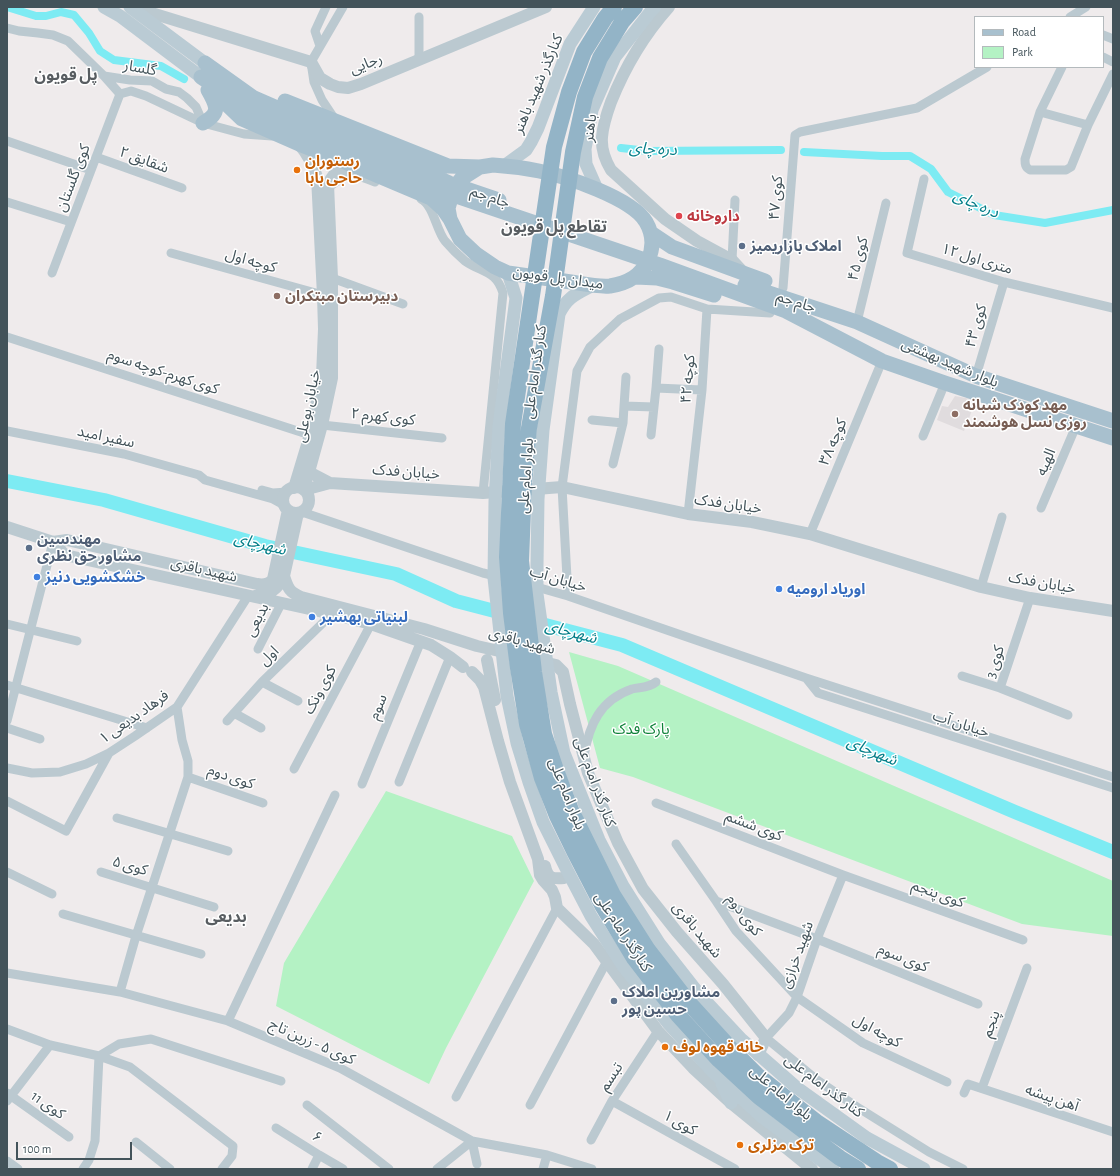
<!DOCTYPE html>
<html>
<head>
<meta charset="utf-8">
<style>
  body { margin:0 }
  #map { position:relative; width:1120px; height:1176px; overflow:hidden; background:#efebec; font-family:"Alegreya Sans",sans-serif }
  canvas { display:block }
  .frame { position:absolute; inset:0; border:8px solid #43535a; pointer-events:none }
  .legend { position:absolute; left:974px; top:16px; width:130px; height:52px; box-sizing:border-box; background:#fff; border:1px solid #b4babd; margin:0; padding:5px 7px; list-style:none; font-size:12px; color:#43535a }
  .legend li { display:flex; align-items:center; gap:8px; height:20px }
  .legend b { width:20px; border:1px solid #b4babd }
  .scale { position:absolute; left:16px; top:1142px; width:116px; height:18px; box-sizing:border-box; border:2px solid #43535a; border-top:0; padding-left:5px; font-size:12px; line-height:14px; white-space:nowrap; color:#43535a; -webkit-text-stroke:3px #fff; paint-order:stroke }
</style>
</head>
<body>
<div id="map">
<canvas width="1120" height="1176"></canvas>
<div class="frame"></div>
<ul class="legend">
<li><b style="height:5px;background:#a8c0ce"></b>Road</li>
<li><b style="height:11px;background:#b4f2c4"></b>Park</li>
</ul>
<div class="scale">100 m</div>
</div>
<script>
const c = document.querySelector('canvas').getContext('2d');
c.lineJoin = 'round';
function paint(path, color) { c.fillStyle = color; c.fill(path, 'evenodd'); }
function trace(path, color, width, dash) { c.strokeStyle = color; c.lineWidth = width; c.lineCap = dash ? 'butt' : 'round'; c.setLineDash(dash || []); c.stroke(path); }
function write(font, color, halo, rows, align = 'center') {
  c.font = font + ' "Alegreya Sans","Noto Sans Arabic",sans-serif'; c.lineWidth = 3; c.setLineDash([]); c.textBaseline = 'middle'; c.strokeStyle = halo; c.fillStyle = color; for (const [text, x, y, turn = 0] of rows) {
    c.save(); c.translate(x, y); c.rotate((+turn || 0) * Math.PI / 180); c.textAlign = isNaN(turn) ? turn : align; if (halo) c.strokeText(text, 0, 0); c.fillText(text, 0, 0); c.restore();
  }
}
const education = new Path2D(`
  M955 396 976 400 964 431 937 420 942 406 948 407Z`);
const green = new Path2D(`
  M569 652 618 666 1113 881V936L1022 924 633 777 600 768Z
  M386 791 512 836 534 881 446 1048 429 1084 276 1006 284 963Z`);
const canal = new Path2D(`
  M7 7 36 16H46L61 12 74 15 89 33 100 51 114 60 161 66 184 79
  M621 148 648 151 781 150
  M804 152 882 156H910L931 169 948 192 994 215 1045 223 1113 210`);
const river = new Path2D(`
  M7 481 104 500 265 546 396 574 456 601 510 615
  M530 621 622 645 1015 812 1113 852`);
const minor = new Path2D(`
  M419 17V59
  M1070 17 1086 7
  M7 28 19 31 38 33 53 35 68 41 104 76 120 94
  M1103 35 1113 39
  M320 46 315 31 326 7
  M1103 57 1113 62
  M1062 67 1040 112 1025 159C1025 164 1025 167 1030 170H1066L1071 167 1088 125 1113 74
  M104 76 130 80 152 81 166 89 179 92 187 98 196 107 203 123
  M120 94 131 91 146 96 203 123 244 134 272 136
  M1040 112 1088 125
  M336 121 322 100 314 82 311 62 343 7
  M7 141 91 170
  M96 157 182 188
  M924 179 907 253 1004 282 1113 308
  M329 187C349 172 353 173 375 182
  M421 199C434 206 436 230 445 241 451 248 458 255 465 261 482 273 496 270 503 293L483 493
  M7 202 71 222
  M171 253 323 295
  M732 260 735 200
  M52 273 120 94
  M332 278 403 304
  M783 288 795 135 800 132 917 108 987 67
  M857 322 886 203
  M7 337 310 435
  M659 349 656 388 702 390
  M976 376 1004 282
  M626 377 624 406 654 407
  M592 420 623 423 624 406
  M322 425 442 438
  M7 431 124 454 199 475 205 480 273 499 284 505
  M651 435 656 388
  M923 436 945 383
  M613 464 623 423
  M262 490 273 493 287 492
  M1041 508 1076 426
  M302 512 483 573 500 577
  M688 514 702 390 707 309
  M810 534 882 361
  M533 586 568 596 806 678 1113 777
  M981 587 1002 517
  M568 596 562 487 577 371 590 347 620 319 659 298 671 297 707 309 770 313
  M1030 598 1000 688 1068 715
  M7 624 77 641
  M258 649 281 604
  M962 676 1000 688
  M806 678 818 693 1113 788
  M262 682 298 701
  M7 685 147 728
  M234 713 261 728
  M7 721 53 542
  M227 721 262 682 332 614
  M7 728 40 739
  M584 756C589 725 600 700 632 689 640 687 649 688 656 682
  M7 768 32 773 60 772 86 764 109 753 135 736 177 707 248 596
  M294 769 371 624
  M188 777 263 803
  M399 782 450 657
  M362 784 421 641
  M7 801 66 831 109 753
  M656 803 843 875 1023 940
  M117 818 228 851
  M676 844 716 901 736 931 797 997 863 1043 947 1082
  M7 872 52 894
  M101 872 214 907
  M843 875 817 939 797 997 789 1013 766 1038 817 1080 857 1107 929 1152 963 1169
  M716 901 817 939 978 1004
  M63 914 201 954
  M7 973 120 992 228 1021 340 1068 472 1141 547 1155 592 1169
  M120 992 136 936 188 777V761L182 740 177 707
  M228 1021 335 795
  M7 1029 50 1045 99 1056 130 1067 233 1146 232 1156 222 1169
  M99 1056 119 1044 151 1039 281 1081
  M982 1088 1027 968
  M7 1093 69 1137
  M964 1093 968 1084 1113 1132
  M456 1097 557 908
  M7 1101 50 1045
  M612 1101 735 1169
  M307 1105 389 1169
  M530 1105 607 961
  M276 1128 319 1155 343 1169
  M591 1140 612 1101 658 1031
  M136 1142 170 1169
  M7 1161 18 1169
  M83 1169 89 1160 95 1141 99 1056
  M312 1169 319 1155
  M437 1169 472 1141 477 1164
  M543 1169 547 1155`);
const tertiary = new Path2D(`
  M132 7 311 62 320 78 330 84 338 87 348 88 361 84 546 7
  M669 7C644 35 625 67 611 102 607 113 603 125 602 137 601 149 605 160 611 170L665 219 697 241 732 260 744 273
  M309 472 330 483 483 493 562 487 688 514 752 522 810 534 981 587 1030 598 1113 611
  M283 500a13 13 0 1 1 26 0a13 13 0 1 1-26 0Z
  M294 488 310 435 322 376 324 329 323 295 317 177C313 164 308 155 299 144
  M303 489 309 472 322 425 332 378V278L328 184C335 171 341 165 357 167
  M304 490 330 483
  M7 527 53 542 67 540 257 584C263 585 269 585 273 579L288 510
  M53 542 65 555 332 614 371 624 431 645 450 657 463 667
  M284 576C288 588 289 592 301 597L424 629 477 646 512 654
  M255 596C270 594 278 590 284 576L298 513
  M487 660 495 700
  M539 661 556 665 563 672 570 704 588 773 618 843 643 889 677 932 723 984 766 1038 758 1055
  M472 672 480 680 484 687 498 741 510 782 538 859 540 875 543 880 552 890 555 897 557 908 594 944 658 1031 693 1068 731 1103 812 1169
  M545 866C548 879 553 879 564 878`);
const secondary = new Path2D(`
  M104 7 120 16 201 77
  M130 7 205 63
  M504 166 526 150 531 142 538 128 570 44 594 7
  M597 189 586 164 585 149 592 110 615 57 651 11 655 7
  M508 273 516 298 499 426 495 501 494 578 507 696 517 743 529 782 543 822 567 870 591 916 623 966 668 1023 713 1072 762 1117 833 1169
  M593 285C576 294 567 297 559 314L543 430 538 499 537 565V594L551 692 564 753 599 840 623 886 659 943 699 994 741 1039 796 1087 867 1138 924 1169
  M722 1084 731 1103`);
const primary = new Path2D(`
  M205 63 254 98 449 183 499 200
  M201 77 247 108 444 192 660 265 786 311 882 361 945 383 1113 438
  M220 98 242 119 299 144 360 168 431 198 443 209 450 219
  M285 101 448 166 480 167
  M203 123C221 113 217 106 208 90
  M493 165C508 166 524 168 539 171 565 176 632 198 646 222 653 234 654 247 648 260 641 276 628 283 610 286 598 287 584 284 571 282 550 279 529 276 508 273L495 267 476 254 460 239 450 219 448 208 454 188 461 179 480 167Z
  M651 233 672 247 765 281
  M636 277 657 278 673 282 714 295
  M745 285 857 322 976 376 1113 421`);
const trunk = new Path2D(`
  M614 7 605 18 584 52 569 92 554 147 513 424 507 557 511 613 518 668 527 724 542 778 557 816 574 851 602 905 634 958 678 1015 719 1060 759 1097 809 1135 840 1158 858 1169
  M635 7 622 22 600 58 585 97 573 152 553 296 529 428 524 485 521 561 534 672 544 734 556 770 571 810 613 895 648 950 690 1004 731 1049 757 1075 818 1123 877 1162 890 1169`);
const markers = [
  [297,170,4,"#e8710a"],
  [679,216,4,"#e0444e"],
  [742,246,4,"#5c6f8a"],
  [277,296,4,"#8d6e63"],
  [955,414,4,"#8d6e63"],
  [29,548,4,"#5c6f8a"],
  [37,577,4,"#3f7fe0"],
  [779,589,4,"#3f7fe0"],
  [312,617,4,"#3f7fe0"],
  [614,1001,4,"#5c6f8a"],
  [665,1047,4,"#e8710a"],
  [740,1145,4,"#e8710a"]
];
const streetNames = [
  ["رجایی",366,64,-21],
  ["گلسار",140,68,10],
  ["کنارگذر شهید باهنر",538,84,-67],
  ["باهنر",590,128,-83],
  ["شقایق ۲",144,160,20],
  ["کوی گلستان",73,178,-69],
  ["جام جم",490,197,19],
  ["کوی ۴۷",776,198,-85],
  ["کوی ۴۵",858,259,-76],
  ["۱۲ متری اول",977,259,17],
  ["کوچه اول",251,261,16],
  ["میدان پل قویون",558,278,8],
  ["جام جم",796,302,18],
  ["کوی ۴۳",976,326,-74],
  ["بلوار شهید بهشتی",950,363,23],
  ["کوی کهرم-کوچه سوم",163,372,18],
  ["کنار گذر امام علی",535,372,-82],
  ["کوچه ۴۲",688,379,-85],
  ["خیابان بوعلی",308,406,-78],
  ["کوی کهرم ۲",383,417,6],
  ["سفیر امید",106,437,12],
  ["کوچه ۳۸",833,442,-67],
  ["الهیه",1046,462,-67],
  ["خیابان فدک",406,472,4],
  ["بلوار امام علی",526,476,-86],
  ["خیابان فدک",728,504,8],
  ["شهید باقری",204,570,13],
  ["خیابان آب",558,579,17],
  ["خیابان فدک",1042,583,10],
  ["بدیعی",257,620,-63],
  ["شهید باقری",522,641,15],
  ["اول",269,656,-44],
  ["کوی 3",995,662,-73],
  ["کوی ونک",320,690,-62],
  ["سوم",378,707,-68],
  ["فرهاد بدیعی ۱",134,717,-35],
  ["خیابان آب",961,724,18],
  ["کوی دوم",231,777,19],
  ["کنار گذر امام علی",595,782,70],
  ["بلوار امام علی",567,794,68],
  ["کوی ششم",754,826,21],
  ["کوی ۵",130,866,16],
  ["کوی پنجم",938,894,20],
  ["کوی دوم",744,915,53],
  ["شهید باقری",697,930,50],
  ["کنارگذر امام علی",623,932,57],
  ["شهید خرازی",797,955,-70],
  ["کوی سوم",903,958,22],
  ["پنجم",991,1024,-70],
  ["کوچه اول",877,1031,29],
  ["کوی ۵ - زرین تاج",312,1042,24],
  ["تبسم",611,1077,-57],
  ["کنار گذر امام علی",824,1086,37],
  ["بلوار امام علی",781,1093,40],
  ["آهن پیشه",1052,1098,19],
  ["کوی 11",48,1105,35],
  ["کوی ۱",680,1123,29],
  ["۶",317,1137,33]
];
const foodNames = [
  ["رستوران",305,161],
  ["حاجی بابا",305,178],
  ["خانه قهوه لوف",673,1047],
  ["ترک مزلری",748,1145]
];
const healthNames = [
  ["داروخانه",687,216]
];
const serviceNames = [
  ["املاک بازاریمیز",750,246],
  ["مهندسین",37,539],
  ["مشاور حق نظری",37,556],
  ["مشاورین املاک",622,992],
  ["حسین پور",622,1009]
];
const educationNames = [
  ["دبیرستان مبتکران",285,296],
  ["مهد کودک شبانه",963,405],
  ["روزی نسل هوشمند",963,422]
];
const shopNames = [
  ["خشکشویی دنیز",45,577],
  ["اوریاد ارومیه",787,589],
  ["لبنیاتی بهشیر",320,617]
];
const parkNames = [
  ["پارک فدک",641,729]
];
const neighbourhoodNames = [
  ["پل قویون",66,75],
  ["تقاطع پل قویون",554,227],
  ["بدیعی",226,917]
];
const waterNames = [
  ["دره چای",653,149,3],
  ["دره چای",976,204,24],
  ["شهرچای",260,544,14],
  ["شهرچای",571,632,15],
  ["شهرچای",872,751,23]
];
paint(education, '#e0dcde');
paint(green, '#b4f2c4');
trace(canal, '#7debf3', 8);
trace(river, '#7debf3', 14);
trace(minor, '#bbc9d0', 9);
trace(tertiary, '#bbc9d0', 12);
trace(secondary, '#bacbd4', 13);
trace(primary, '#a8c0ce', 15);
trace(trunk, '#93b4c7', 16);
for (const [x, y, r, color] of markers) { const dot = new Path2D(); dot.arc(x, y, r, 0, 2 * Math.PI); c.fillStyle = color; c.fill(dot); trace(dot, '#fff', 1.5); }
write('15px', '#43535a', '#fff', streetNames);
write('bold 15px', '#c56008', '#fff', foodNames, 'left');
write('bold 15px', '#be3a42', '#fff', healthNames, 'left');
write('bold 15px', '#4e5e75', '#fff', serviceNames, 'left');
write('bold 15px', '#785e54', '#fff', educationNames, 'left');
write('bold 15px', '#366cbe', '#fff', shopNames, 'left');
write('15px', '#0e8138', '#fff', parkNames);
write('bold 16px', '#585d61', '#fff', neighbourhoodNames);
write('italic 16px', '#047e88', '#fff', waterNames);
</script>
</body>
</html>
